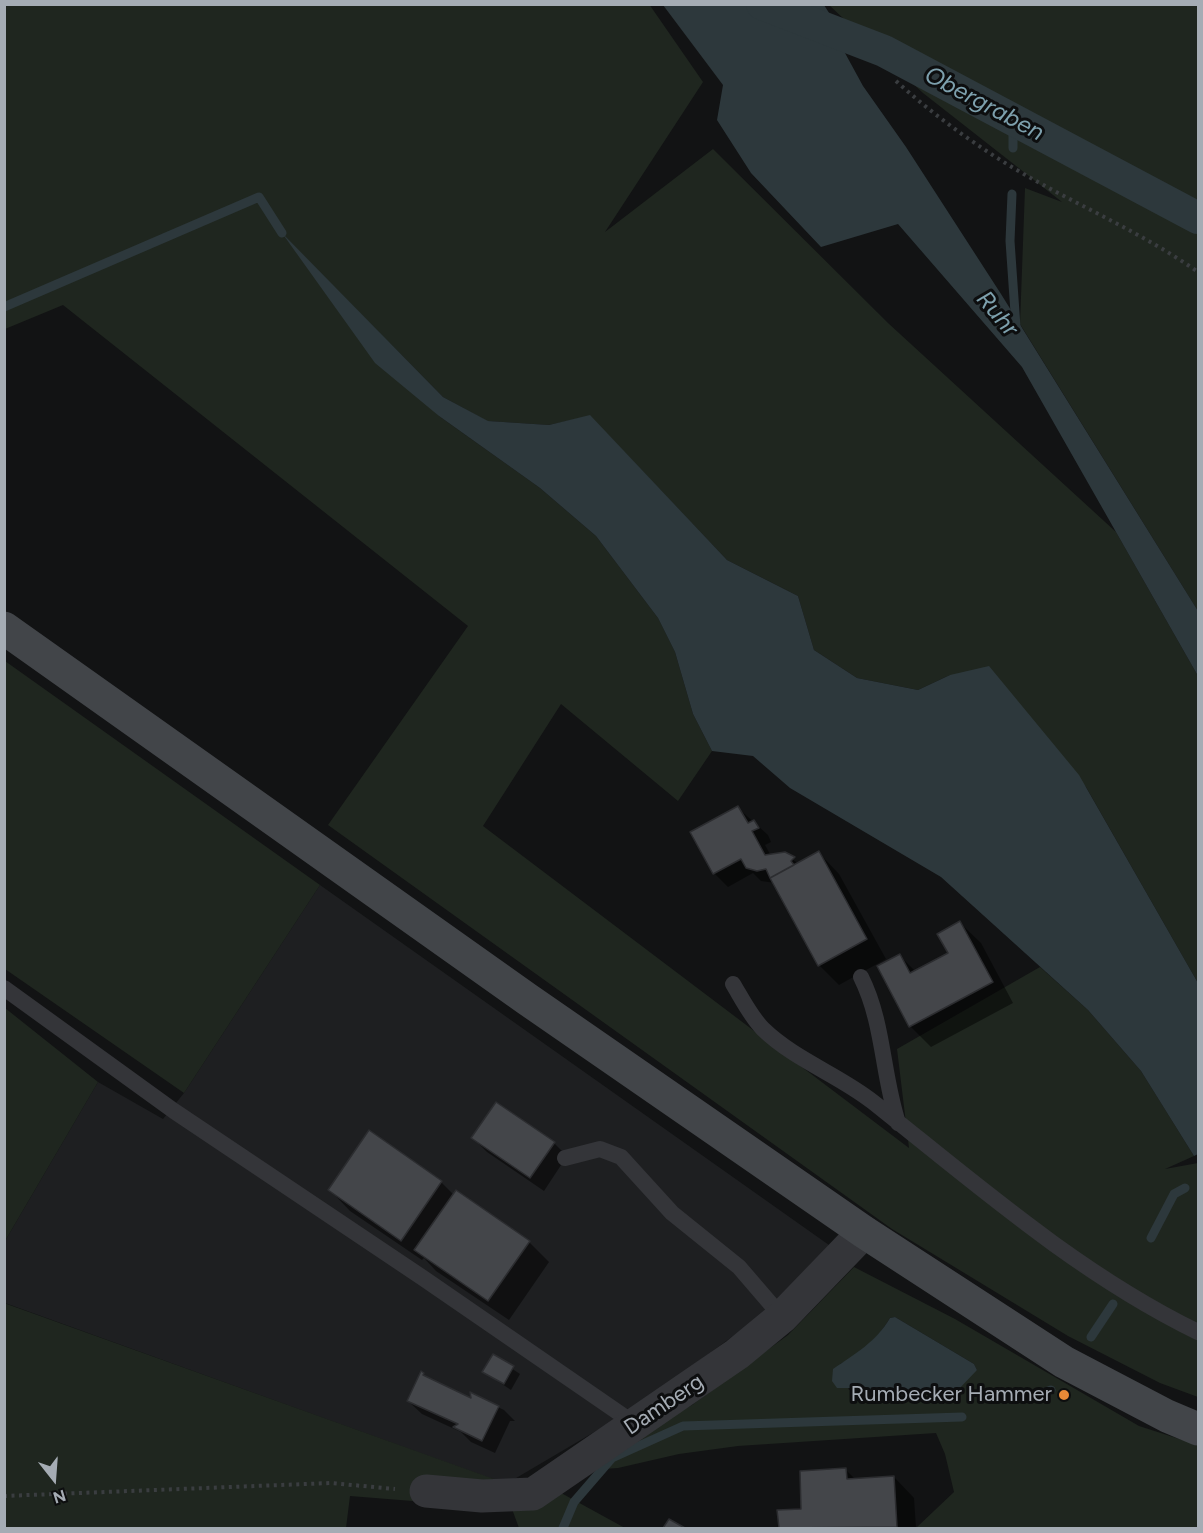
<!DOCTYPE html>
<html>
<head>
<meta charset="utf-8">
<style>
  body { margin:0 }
  #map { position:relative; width:1203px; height:1533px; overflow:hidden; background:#121314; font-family:Figtree,sans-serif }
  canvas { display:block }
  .frame { position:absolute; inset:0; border:6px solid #a5acb4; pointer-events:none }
  .north { position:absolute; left:24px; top:1449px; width:60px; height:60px; -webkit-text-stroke:4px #0d0e0f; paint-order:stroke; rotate:163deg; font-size:16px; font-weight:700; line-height:24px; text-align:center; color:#a5acb4 }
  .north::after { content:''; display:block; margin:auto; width:21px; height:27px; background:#a5acb4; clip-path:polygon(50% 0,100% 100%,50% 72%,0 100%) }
</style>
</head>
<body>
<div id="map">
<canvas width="1203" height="1533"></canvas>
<div class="frame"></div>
<div class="north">N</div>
</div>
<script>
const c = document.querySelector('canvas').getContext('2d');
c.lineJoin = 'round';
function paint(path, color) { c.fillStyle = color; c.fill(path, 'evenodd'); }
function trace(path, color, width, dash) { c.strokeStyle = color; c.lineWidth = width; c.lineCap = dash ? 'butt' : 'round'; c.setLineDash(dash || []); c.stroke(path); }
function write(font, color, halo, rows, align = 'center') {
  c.font = font + ' Figtree,sans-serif'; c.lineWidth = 6; c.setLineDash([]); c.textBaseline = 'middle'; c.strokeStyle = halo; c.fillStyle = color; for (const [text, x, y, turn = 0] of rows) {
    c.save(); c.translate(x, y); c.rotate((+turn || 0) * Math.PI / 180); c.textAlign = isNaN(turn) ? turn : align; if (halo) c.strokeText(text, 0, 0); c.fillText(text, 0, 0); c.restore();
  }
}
const built = new Path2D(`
  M320 885 829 1245 763 1314 635 1408 506 1484 5 1303V1241L98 1082 163 1119 184 1093Z`);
const green = new Path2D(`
  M649 4 703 82 605 232 713 149 888 323 1116 532 1198 676V983L1086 787 950 675 918 690 857 678 814 650 798 596 727 560 590 416 549 425 487 421 443 397 285 237 439 416 540 488 596 536 658 618 675 652 693 714 712 751 678 801 561 704 483 826 909 1148 897 1049 1040 967 1088 1010 1141 1071 1194 1156 1165 1169 1198 1163V1397L1160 1383 1068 1336 892 1229 328 825 468 626 63 305 5 329V5Z
  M829 5H1198V611L1020 324 1025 188 1062 202 923 93Z
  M5 661 320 885 184 1093 5 969Z
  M5 1008 98 1082 5 1241Z
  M854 1267 955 1319 1139 1426 1198 1445V1528H916L954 1492 945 1454 936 1433 738 1446 679 1454 618 1468 576 1471 692 1405 788 1335ZM895 1317 974 1364 977 1370 887 1395 864 1388 849 1390 840 1364C860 1355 879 1337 890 1318Z
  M4 1303 533 1493 563 1494 625 1528H519L512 1509 350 1496 346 1528H5Z`);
const water = new Path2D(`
  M663 5H824L852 49 845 53 863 86 906 147 1001 294 1198 611V676L1022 367 898 224 821 247 751 173 717 120 723 85Z
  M282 233 443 397 488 421 549 425 590 415 727 560 798 596 814 650 857 678 918 690 950 675 989 666 1079 775 1198 983V1154L1194 1156 1141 1071 1088 1010 941 877 790 788 753 756 712 751 693 714 675 652 658 618 596 536 540 488 439 416 375 363Z
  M895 1317 974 1364 977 1370 957 1391 887 1395 864 1388H837L832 1381 833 1369C855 1354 876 1342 890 1318Z`);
const shadow = new Path2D(`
  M738 808 768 835 771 842 765 845 771 856 785 854 799 864 819 853 839 874 886 959 839 985 819 965 775 883 761 881 753 873 728 887 714 873 692 833Z
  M960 923 981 943 1013 1003 931 1047 910 1026 900 956 916 972 950 954Z
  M473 1138 554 1143 567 1156 544 1191 487 1152Z
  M441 1182 454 1195 529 1242 549 1262 509 1320 436 1271 424 1258 422 1260 350 1211 330 1190Z
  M493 1356 520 1374 511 1390 484 1372Z
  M423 1374 429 1380 472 1400 473 1395 504 1410 515 1421H510L495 1453 471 1442 461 1432 422 1414 408 1401Z
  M846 1470 856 1480 894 1477 914 1498 916 1528H780L779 1512 803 1510Z`);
const stream = new Path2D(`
  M1013 148V120
  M1012 194 1010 241 1016 327
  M4 307 259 197 282 233
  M1151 1238 1174 1194 1185 1188
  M1091 1337 1113 1304
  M1035 1396 1051 1390
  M563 1528 574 1502 612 1458 683 1426 962 1417`);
const canal = new Path2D(`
  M762 4 884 51 1198 218`);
const building = new Path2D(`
  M738 806 748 823 754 820 759 828 752 831 765 855 785 852 795 857 791 861 794 865 770 878 766 869 757 871 746 868 741 859 713 874 690 832Z
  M819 851 867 939 818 966 770 878Z
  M960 921 993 982 909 1027 877 966 900 954 910 973 948 953 937 934Z
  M496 1102 555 1142 530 1178 471 1138Z
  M369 1130 442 1181 401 1241 328 1190Z
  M456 1190 530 1241 488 1301 414 1250Z
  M493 1354 514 1366 504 1384 482 1372Z
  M421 1371 424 1373 423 1375 471 1398 470 1392 499 1406 482 1441 453 1427 458 1424 407 1401Z
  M846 1468 847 1479 894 1476 897 1527 779 1528 777 1510 801 1509 800 1471Z
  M669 1519 685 1528H663Z`);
const path = new Path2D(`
  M896 81C929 111 964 137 1002 161 1066 201 1137 229 1198 272
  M4 1496 331 1483 395 1489`);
const service = new Path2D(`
  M861 977C884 1023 882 1074 898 1123
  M733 984C742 999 751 1017 763 1029 795 1060 839 1075 873 1102 976 1184 1079 1274 1198 1332
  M4 988 174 1111 423 1278 635 1424
  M565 1158 600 1149 621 1157 672 1213 739 1267 782 1317`);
const minor = new Path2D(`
  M426 1491 482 1496 533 1494 737 1354 782 1317 864 1232`);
const secondary = new Path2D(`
  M4 628 527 999 864 1232 1064 1362 1167 1416 1198 1429`);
const markers = [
  [1064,1395,6,"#e78937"]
];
const poiNames = [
  ["Rumbecker Hammer",1052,1395]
];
const streetNames = [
  ["Damberg",664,1405,-34]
];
const waterNames = [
  ["Obergraben",984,104,28],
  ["Ruhr",997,314,50]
];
paint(built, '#1e1f21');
paint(green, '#1f261f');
paint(water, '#2d383c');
paint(shadow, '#0007');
trace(stream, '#2d383c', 9);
trace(canal, '#2d383c', 32);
paint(building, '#44464a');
trace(building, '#2c2d30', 1.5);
trace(path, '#3a3d40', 4, [3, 4.5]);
trace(service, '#343539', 16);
trace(minor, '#343539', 33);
trace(secondary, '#424549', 33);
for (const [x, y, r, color] of markers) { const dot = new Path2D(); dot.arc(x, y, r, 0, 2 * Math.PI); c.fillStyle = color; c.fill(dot); trace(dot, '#0d0e0f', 2); }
write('22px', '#a5acb4', '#0d0e0f', poiNames, 'right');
write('22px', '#a5acb4', '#0d0e0f', streetNames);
write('italic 24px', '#7da0ad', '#0d0e0f', waterNames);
</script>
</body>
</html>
